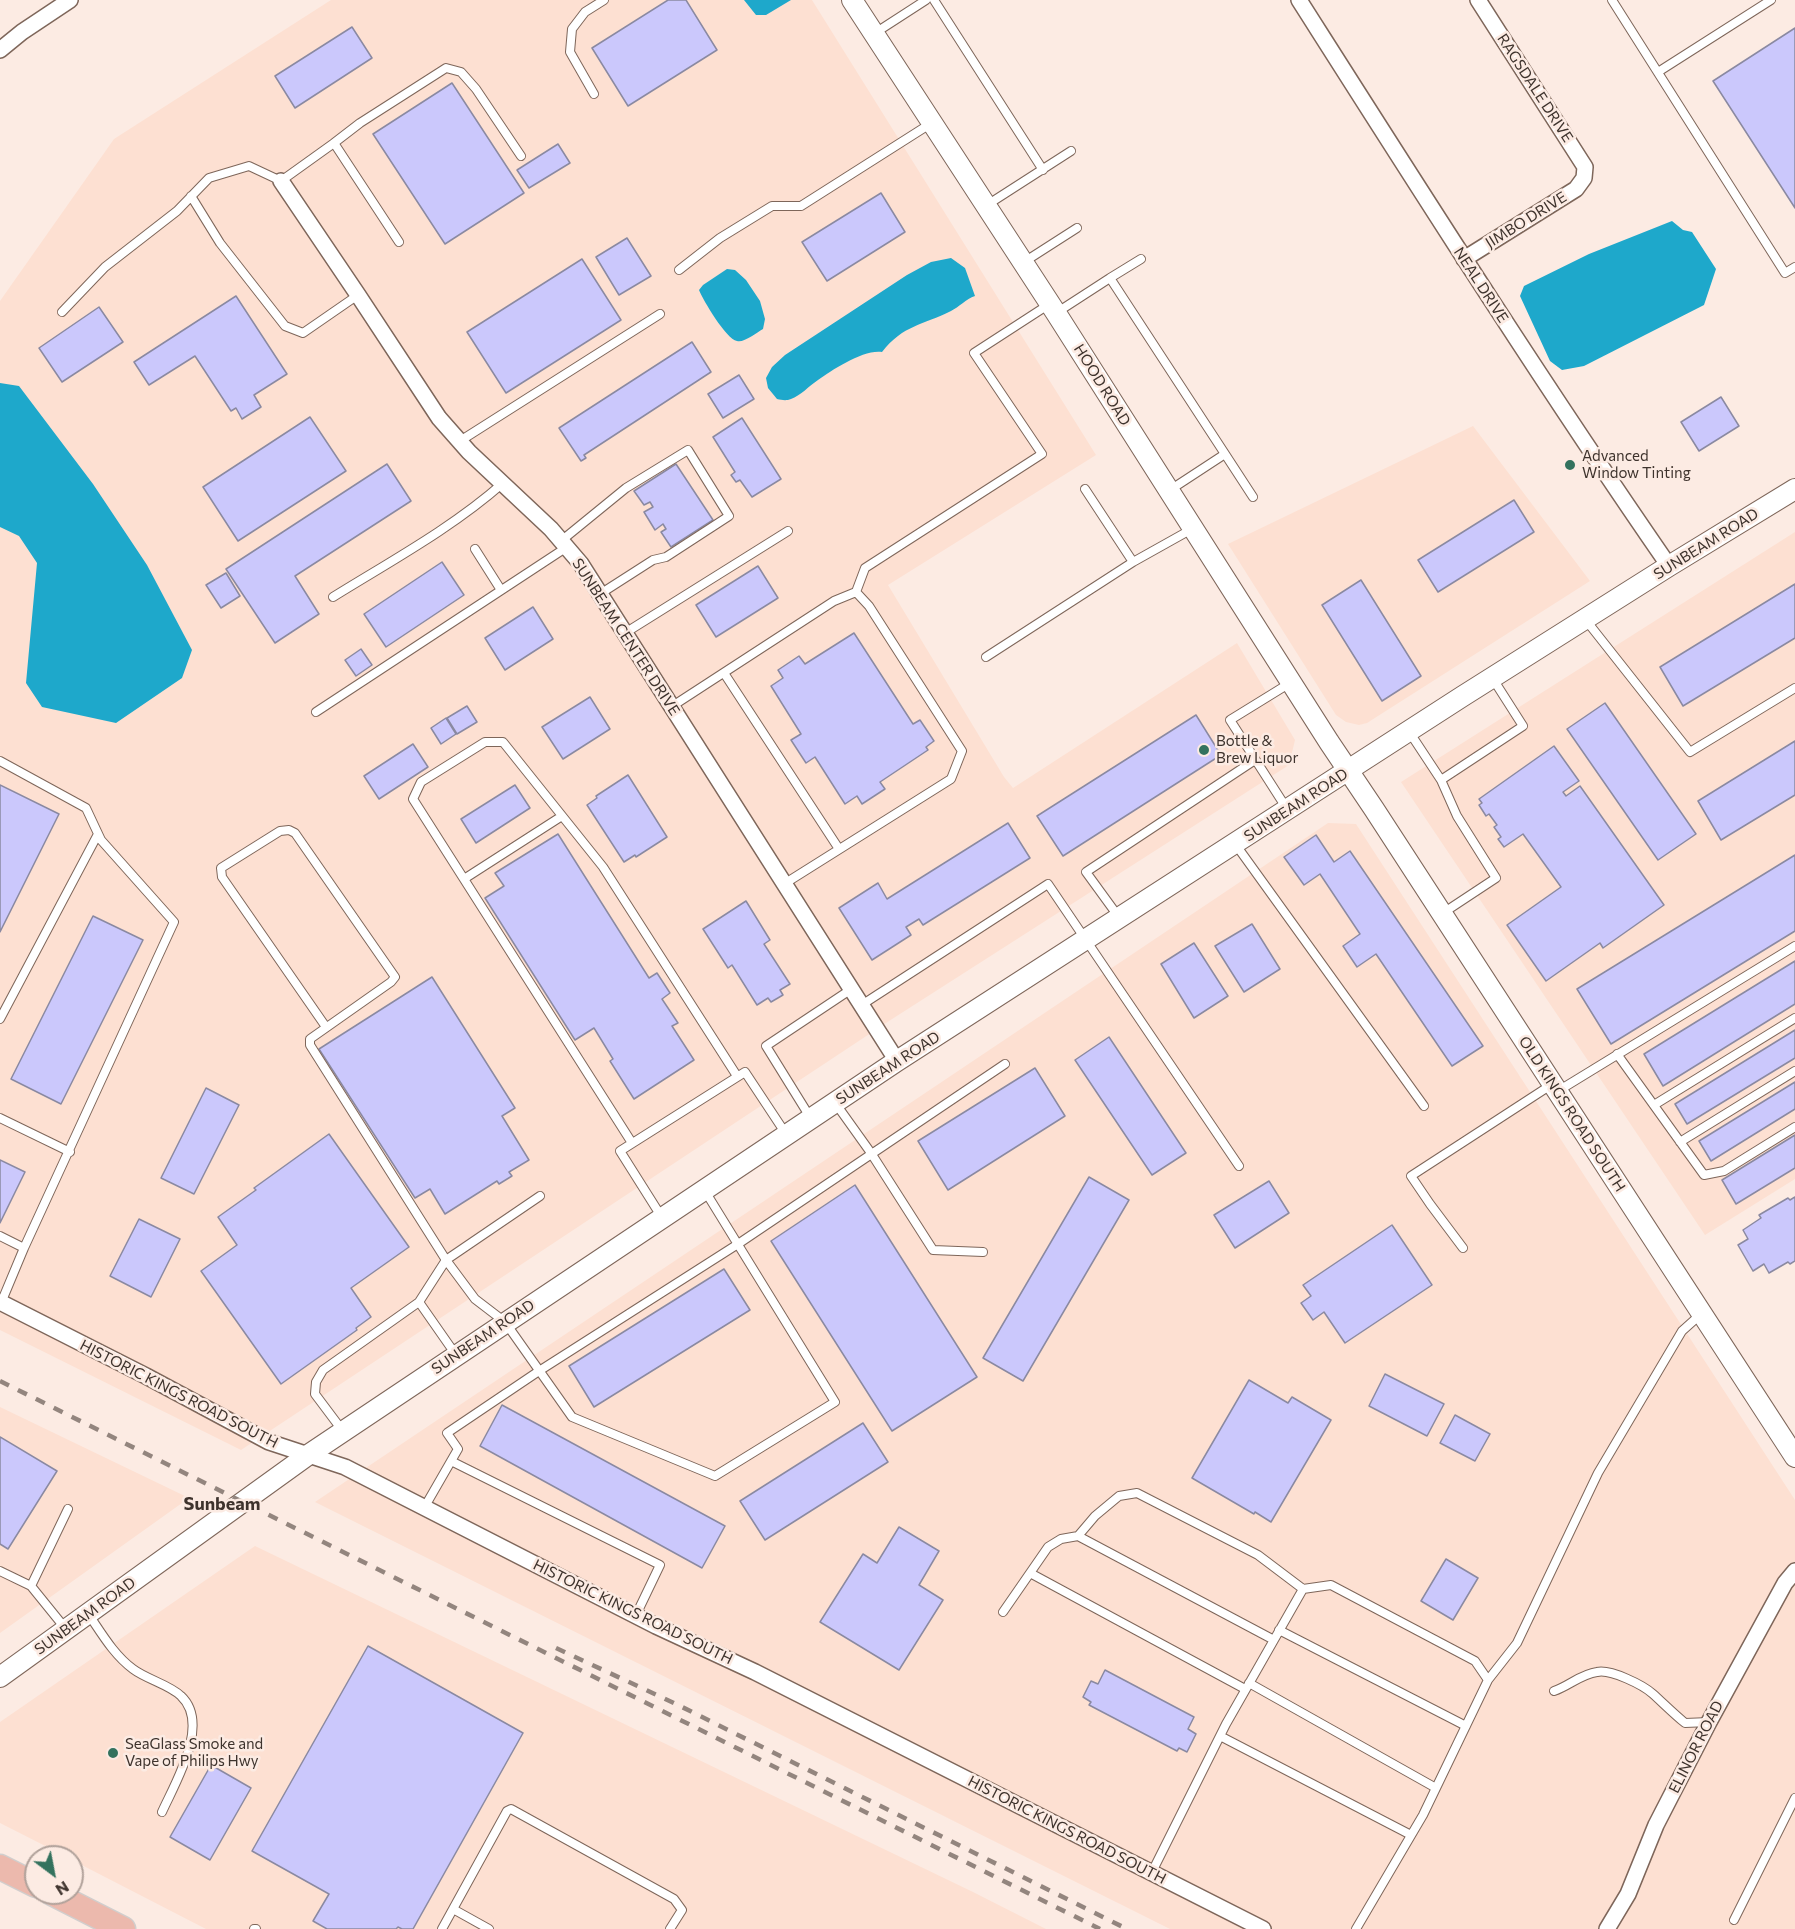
<!DOCTYPE html>
<html>
<head>
<meta charset="utf-8">
<style>
  body { margin:0 }
  #map { position:relative; width:1795px; height:1929px; overflow:hidden; background:#fcebe3; font-family:Commissioner,sans-serif }
  canvas { display:block }
  .north { position:absolute; left:24px; top:1845px; width:60px; height:60px; box-sizing:border-box; background:#fcebe3; border:2px solid #b0a19a; border-radius:50%; rotate:148deg; font-size:16px; font-weight:700; line-height:24px; text-align:center; color:#3e332d }
  .north::after { content:''; display:block; margin:auto; width:21px; height:27px; background:#33725e; clip-path:polygon(50% 0,100% 100%,50% 72%,0 100%) }
</style>
</head>
<body>
<div id="map">
<canvas width="1795" height="1929"></canvas>
<div class="north">N</div>
</div>
<script>
const c = document.querySelector('canvas').getContext('2d');
c.lineJoin = 'round';
function paint(path, color) { c.fillStyle = color; c.fill(path, 'evenodd'); }
function trace(path, color, width, dash) { c.strokeStyle = color; c.lineWidth = width; c.lineCap = dash ? 'butt' : 'round'; c.setLineDash(dash || []); c.stroke(path); }
function write(font, color, halo, rows, align = 'center') {
  c.font = font + ' Commissioner,sans-serif'; c.lineWidth = 5; c.setLineDash([]); c.textBaseline = 'middle'; c.strokeStyle = halo; c.fillStyle = color; for (const [text, x, y, turn = 0] of rows) {
    c.save(); c.translate(x, y); c.rotate((+turn || 0) * Math.PI / 180); c.textAlign = isNaN(turn) ? turn : align; if (halo) c.strokeText(text, 0, 0); c.fillText(text, 0, 0); c.restore();
  }
}
const built = new Path2D(`
  M331 0H812L1096 455 888 585 1004 777 1013 788 1237 643 1295 740 1289 765 889 1021 241 1450 0 1330V301L114 139Z
  M1473 426 1590 581 1367 723 1359 725 1346 722 1336 715 1228 544Z
  M1795 532V1179L1705 1235 1401 782Z
  M1328 823 1356 824 1795 1500V1929H1170L315 1502Z
  M0 1407 189 1498 0 1633Z
  M255 1546 973 1892 1046 1929H206L72 1860V1857H67L0 1823V1722Z`);
const water = new Path2D(`
  M744 0H791L766 15H756Z
  M1672 221 1683 230 1692 232 1716 269 1704 305 1584 366 1562 370 1550 361 1520 296 1524 286 1589 254Z
  M951 258 965 268 975 296C966 299 959 307 951 311 923 325 903 325 882 352 864 349 832 370 818 380 809 386 800 396 791 399 786 401 782 400 777 399L768 388 766 378 772 367 785 355 907 275 931 262Z
  M727 269 735 270 746 280 760 301 765 319 763 329C756 333 744 343 737 341 726 339 703 300 699 290L703 285Z
  M0 383 19 386 93 484 147 565 192 650 182 678 116 723 42 707 26 683 37 563 19 536 0 527Z`);
const building = new Path2D(`
  M668 0H686L717 50 628 106 592 48Z
  M352 27 372 58 295 108 275 76Z
  M1795 28V208L1713 81Z
  M452 83 524 193 445 244 373 134Z
  M558 144 570 163 529 188 517 170Z
  M881 193 905 232 827 281 802 242Z
  M627 238 651 276 619 295 596 257Z
  M582 259 621 320 506 393 467 332Z
  M236 296 287 374 254 395 261 407 242 419 236 408 231 411 195 356 149 385 134 362Z
  M99 307 123 342 62 382 39 348Z
  M692 342 711 372 584 455 586 458 581 461 559 428Z
  M739 375 754 399 723 418 708 394Z
  M1721 397 1739 426 1699 451 1681 422Z
  M310 417 346 471 238 541 203 487Z
  M742 418 781 479 752 497 740 480 736 482 731 475 735 472 713 437Z
  M387 464 411 501 295 576 319 614 275 643 226 569Z
  M676 464 713 520 671 547 661 532 666 529 663 524 655 530 644 512 653 507 650 502 644 505 634 491Z
  M1514 500 1534 532 1438 592 1418 560Z
  M442 562 464 595 386 647 364 614Z
  M758 566 778 598 716 637 696 605Z
  M226 573 240 596 221 608 206 585Z
  M1361 580 1421 676 1382 701 1322 605Z
  M1795 584V638L1683 706 1660 667Z
  M533 607 553 639 505 670 485 638Z
  M854 633 913 724 920 720 934 741 926 747 928 750 880 782 885 789 862 804 857 796 845 804 815 757 806 763 791 740 801 734 771 686 783 678 778 670 799 656 805 664Z
  M361 649 372 665 356 676 345 660Z
  M590 697 610 729 563 759 542 727Z
  M1605 703 1696 834 1658 860 1567 729Z
  M467 706 477 722 457 734 447 718Z
  M1196 715 1221 755 1063 856 1037 816Z
  M446 718 456 734 441 744 431 728Z
  M1795 741V795L1721 840 1698 801Z
  M413 744 428 767 379 799 364 776Z
  M1554 746 1579 781 1563 792 1566 796 1580 786 1664 905 1603 948 1600 943 1546 981 1507 925 1561 887 1523 834 1504 847 1498 839 1501 837 1494 827 1497 825 1489 814 1486 816 1479 805 1482 803 1479 799Z
  M628 775 667 837 636 857 635 855 624 862 587 805 597 798 596 796Z
  M0 785 59 814 0 932Z
  M515 785 530 808 476 843 461 819Z
  M1008 823 1030 858 923 925 919 919 906 927 911 935 872 960 839 908 878 883 887 899Z
  M558 834 649 978 657 973 670 993 662 999 678 1023 672 1026 694 1060 634 1099 610 1061 613 1059 594 1028 575 1040 485 898 504 886 495 873Z
  M1316 835 1334 862 1350 851 1483 1046 1452 1066 1376 954 1357 967 1343 946 1360 934 1320 874 1304 885 1284 857Z
  M1795 855V931L1611 1044 1577 989Z
  M746 901 770 940 764 944 790 984 780 990 783 995 771 1002 768 998 757 1005 732 965 728 968 703 929Z
  M93 916 143 940 61 1104 11 1079Z
  M1252 924 1280 969 1244 992 1215 946Z
  M1194 943 1228 996 1194 1018 1161 964Z
  M1795 961V1004L1663 1086 1644 1054Z
  M432 977 515 1108 502 1116 529 1160 509 1172 512 1176 499 1184 497 1181 445 1214 430 1189 415 1198 319 1049Z
  M1795 1030V1058L1687 1124 1675 1104Z
  M1109 1037 1186 1153 1152 1175 1075 1060Z
  M1035 1068 1065 1116 948 1190 918 1141Z
  M1795 1082V1109L1711 1161 1699 1141Z
  M206 1088 239 1105 194 1194 161 1178Z
  M329 1134 409 1247 351 1288 371 1317 356 1328 357 1330 281 1384 201 1271 237 1245 218 1217 256 1190 254 1188Z
  M1795 1135V1168L1736 1204 1722 1180Z
  M0 1160 25 1172 0 1223Z
  M1089 1177 1129 1200 1023 1381 983 1358Z
  M1269 1181 1289 1213 1235 1248 1214 1215Z
  M855 1185 977 1377 892 1431 771 1241Z
  M1795 1197V1261L1790 1264 1788 1262 1769 1273 1764 1264 1753 1271 1738 1245 1748 1239 1743 1230 1761 1218 1759 1215 1788 1198 1790 1200Z
  M139 1219 180 1239 151 1297 110 1276Z
  M1392 1225 1432 1285 1345 1343 1324 1312 1313 1320 1301 1303 1311 1296 1303 1285Z
  M724 1269 750 1310 594 1407 569 1366Z
  M1385 1374 1444 1404 1427 1436 1369 1406Z
  M1249 1380 1288 1403 1292 1397 1331 1420 1271 1522 1255 1512 1254 1514 1192 1478Z
  M502 1405 725 1526 702 1568 480 1446Z
  M1455 1415 1490 1434 1475 1461 1440 1443Z
  M863 1423 888 1462 765 1540 740 1501Z
  M0 1437 57 1471 8 1549 0 1544Z
  M899 1527 939 1551 919 1585 943 1600 899 1670 820 1622 863 1554 877 1563Z
  M1446 1559 1478 1578 1453 1620 1421 1601Z
  M368 1646 523 1733 413 1929H402L398 1927 396 1929H327L313 1921 329 1894 252 1851Z
  M1105 1670 1194 1717 1188 1729 1196 1734 1187 1752 1179 1748 1177 1751 1089 1705 1091 1702 1083 1697 1091 1681 1098 1684Z
  M211 1765 251 1788 210 1860 170 1837Z`);
const service = new Path2D(`
  M934 0 1043 170
  M1612 0 1785 273 1795 267
  M875 33 926 0
  M1658 72 1771 0
  M594 94 570 52 572 29 585 12 604 0
  M334 143 360 123 446 68 461 72 476 89 521 156
  M191 196 220 243 285 326 303 333 358 295
  M987 205 1071 151
  M1024 262 1077 228
  M679 270 720 238 772 206H801L930 124
  M1110 278 1141 259
  M62 312 105 267 177 211 209 178 249 166 281 181 334 143 399 242
  M1056 313 1110 278 1225 454
  M460 441 660 314
  M1085 489 1133 562 1192 529
  M1170 490 1225 454 1253 497
  M561 541 626 488 688 450 729 516 666 557 653 560 600 594
  M475 549 501 590
  M856 592 865 568 1042 454 974 353 1048 305
  M333 597C391 561 452 528 503 483
  M1585 619 1690 752 1795 688
  M625 633 788 531
  M986 657 1133 562
  M724 673 839 849
  M671 707 834 601 856 592 869 606 962 751 951 779 784 884
  M316 712 567 547
  M1410 733 1441 780 1523 726 1493 679
  M0 761 86 808 101 840 174 922 24 1248 1 1303
  M1441 780 1457 816 1496 878 1443 913
  M1287 809 1230 720 1290 683
  M1236 845 1424 1106
  M464 879 562 816
  M1118 916 1086 872 1255 760
  M860 1006 1048 884 1239 1166
  M0 1019 98 834
  M326 1027 222 877 221 868 280 831 289 830 295 833 395 977 391 982 310 1039V1045L446 1260 419 1302
  M1617 1054 1704 1175 1724 1171 1795 1127
  M1558 1091 1795 946
  M836 1104 871 1153 933 1250 983 1252
  M1654 1105 1795 1018
  M810 1117 766 1046 850 990
  M0 1118 70 1152
  M1680 1142 1795 1071
  M632 1143 413 799 421 782 485 742H503L603 867 737 1076
  M540 1196 446 1260 475 1299 505 1322 572 1417 715 1476 835 1402 705 1191
  M661 1216 620 1151 745 1072 786 1134
  M0 1236 24 1248
  M1463 1248 1430 1204 1411 1176 1551 1085
  M342 1430 315 1394 316 1382 323 1370 419 1302 456 1355
  M451 1461 660 1565 636 1615
  M424 1508 458 1449 447 1433 539 1371 738 1244 1005 1064
  M1078 1536 1274 1640
  M0 1571 31 1586
  M1030 1573 1245 1689
  M1003 1612 1048 1547 1061 1539 1078 1536 1095 1516 1119 1496 1137 1493 1258 1555 1303 1589
  M89 1615C102 1634 114 1655 133 1669 146 1679 170 1685 181 1696 211 1724 175 1783 162 1812
  M65 1628 31 1586 68 1509
  M1279 1630 1466 1726
  M1488 1680 1517 1643 1598 1473 1682 1331 1701 1314
  M1249 1683 1436 1788
  M1554 1691C1569 1686 1581 1674 1597 1672 1611 1669 1643 1685 1653 1694 1664 1704 1674 1714 1685 1723L1709 1722
  M1220 1736 1411 1835
  M1152 1872 1226 1724 1303 1589 1331 1585 1475 1661 1488 1680 1423 1815 1356 1929
  M453 1909 489 1929
  M1734 1920 1795 1798
  M254 1929H256
  M442 1929 507 1811 511 1809 674 1899 682 1910 670 1929`);
const minor = new Path2D(`
  M1299 0C1420 190 1541 381 1669 566
  M0 50 22 32 70 0
  M281 181 358 295 439 418 469 452 551 529 581 564 897 1061
  M1464 259 1576 189 1584 178 1585 167 1478 0
  M0 1302 146 1376 269 1442 345 1467 656 1626 755 1672 1263 1929
  M1607 1929 1628 1894 1656 1825 1709 1722 1785 1583 1795 1571`);
const tertiary = new Path2D(`
  M852 0 1056 313 1329 742 1374 809 1795 1457
  M0 1677 308 1455 897 1061 1463 696 1669 566 1795 489`);
const primary = new Path2D(`
  M0 1867 36 1885
  M52 1893 123 1929`);
const rail = new Path2D(`
  M0 1381 1100 1929
  M556 1648 676 1704 1127 1929`);
const markers = [
  [1570,465,6,"#33725e"],
  [1204,750,6,"#33725e"],
  [113,1753,6,"#33725e"]
];
const streetNames = [
  ["RAGSDALE DRIVE",1535,88,57],
  ["JIMBO DRIVE",1526,220,-32],
  ["NEAL DRIVE",1481,285,57],
  ["HOOD ROAD",1102,385,58],
  ["SUNBEAM ROAD",1706,544,-32],
  ["SUNBEAM CENTER DRIVE",626,637,57],
  ["SUNBEAM ROAD",1296,805,-33],
  ["SUNBEAM ROAD",888,1068,-33],
  ["OLD KINGS ROAD SOUTH",1572,1114,57],
  ["SUNBEAM ROAD",483,1337,-34],
  ["HISTORIC KINGS ROAD SOUTH",179,1394,27],
  ["HISTORIC KINGS ROAD SOUTH",633,1612,26],
  ["SUNBEAM ROAD",85,1616,-36],
  ["ELINOR ROAD",1696,1747,-63],
  ["HISTORIC KINGS ROAD SOUTH",1067,1830,27]
];
const poiNames = [
  ["Advanced",1582,456],
  ["Window Tinting",1582,473],
  ["Bottle &",1216,741],
  ["Brew Liquor",1216,758],
  ["SeaGlass Smoke and",125,1744],
  ["Vape of Philips Hwy",125,1761]
];
const quarterNames = [
  ["Sunbeam",222,1504]
];
paint(built, '#fde0d2');
paint(water, '#1ea8cb');
paint(building, '#cbc8fc');
trace(building, '#8a89a1', 1.5);
trace(service, '#7e665a', 10);
trace(minor, '#7e665a', 18);
trace(tertiary, '#7e665a', 22);
trace(primary, '#d1cecd', 27);
trace(service, '#fff', 8);
trace(minor, '#fff', 15);
trace(tertiary, '#fff', 20);
trace(primary, '#ecb9ad', 24);
trace(rail, '#93857e', 4.5, [10, 10]);
for (const [x, y, r, color] of markers) { const dot = new Path2D(); dot.arc(x, y, r, 0, 2 * Math.PI); c.fillStyle = color; c.fill(dot); trace(dot, '#fcebe3', 2); }
write('15px', '#3e332d', '#fcebe3', streetNames);
write('15px', '#3e332d', '#fcebe3', poiNames, 'left');
write('bold 18px', '#3e332d', '#fcebe3', quarterNames);
</script>
</body>
</html>
